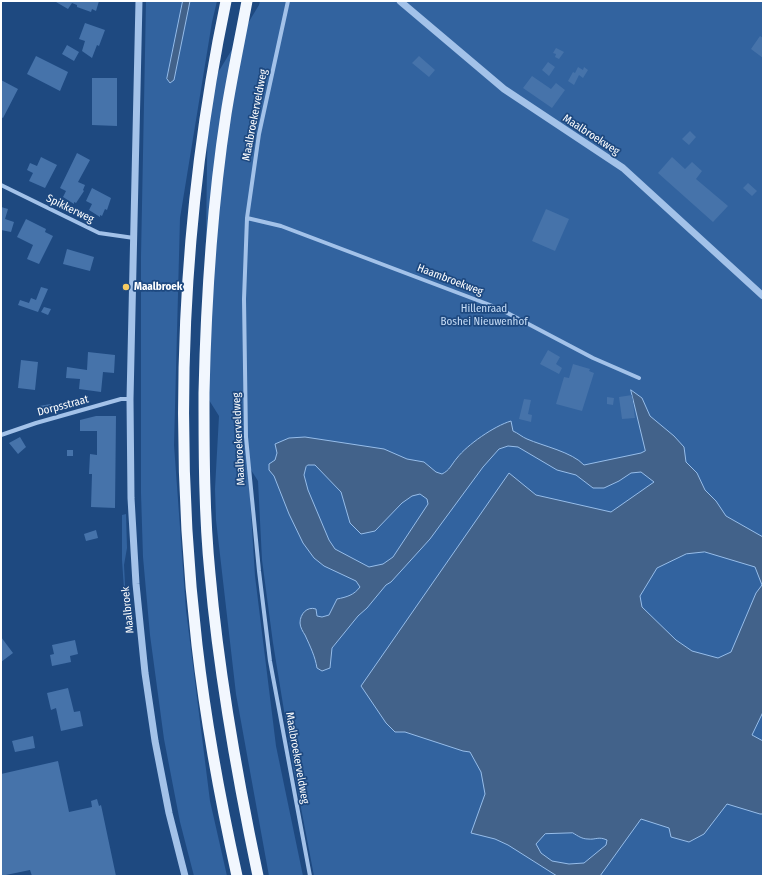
<!DOCTYPE html>
<html>
<head>
<meta charset="utf-8">
<style>
  body { margin:0 }
  #map { position:relative; width:764px; height:877px; overflow:hidden; background:#1e4980; font-family:"Fira Sans Condensed",sans-serif }
  canvas { display:block }
  .frame { position:absolute; inset:0; border:2px solid #fff; pointer-events:none }
</style>
</head>
<body>
<div id="map">
<canvas width="764" height="877"></canvas>
<div class="frame"></div>
</div>
<script>
const c = document.querySelector('canvas').getContext('2d');
c.lineJoin = 'round';
function paint(path, color) { c.fillStyle = color; c.fill(path, 'evenodd'); }
function trace(path, color, width, dash) { c.strokeStyle = color; c.lineWidth = width; c.lineCap = dash ? 'butt' : 'round'; c.setLineDash(dash || []); c.stroke(path); }
function write(font, color, halo, rows, align = 'center') {
  c.font = font + ' "Fira Sans Condensed",sans-serif'; c.lineWidth = 3.5; c.setLineDash([]); c.textBaseline = 'middle'; c.strokeStyle = halo; c.fillStyle = color; for (const [text, x, y, turn = 0] of rows) {
    c.save(); c.translate(x, y); c.rotate((+turn || 0) * Math.PI / 180); c.textAlign = isNaN(turn) ? turn : align; if (halo) c.strokeText(text, 0, 0); c.fillText(text, 0, 0); c.restore();
  }
}
const green = new Path2D(`
  M146 1H183L167 78 170 83 174 80 190 1H217L212 22 180 218 174 445 186 610 210 801 227 876H194L180 822 164 739 150 635 143 557 141 493V256Z
  M260 1H763V876H314L293 766 273 643 262 560 258 481 248 465 255 576 276 746 303 876H269L236 694 216 520 215 489 219 416 204 392 208 89 259 5ZM334 606 344 632 317 668 316 658 317 616 322 617 329 615Z
  M126 514 127 548 124 565 126 603 125 604 122 560V515Z`);
const water = new Path2D(`
  M183 1H190L174 80 170 83 167 79Z
  M631 390 642 398 650 416 674 436 684 447 686 462 697 473 705 490 716 501 726 516 763 537V712L752 735 763 741V814H760L727 804 704 834 689 842 671 837 669 828 641 819 600 876H557L508 845 495 839 471 833 485 794 481 772 470 752 463 751 405 732H395L386 723 361 686 509 473 536 495 611 512 654 482 641 472 631 473 619 481 604 488H593L576 475 557 470 518 447 508 446 499 449 483 467 430 539 391 582 386 585 367 608 358 616 332 648 330 668 322 671 317 668C315 656 310 646 305 635 303 632 300 627 300 623 300 614 307 606 316 609L317 616 322 617 329 615 337 599C347 597 354 595 360 587L356 581 324 566 314 558 303 543 289 514 274 476 269 470V464L275 460 277 453 275 444 289 438 305 437 384 449 407 459 424 462 436 472 442 474C450 470 451 465 457 458 467 445 494 426 511 421L513 431C518 433 522 437 527 439 543 446 572 452 584 465L641 453 645 451ZM308 465H315L341 492 350 523 361 534 375 531 402 503 412 496 420 494 427 499 428 504 393 557 383 564 369 567 335 549 329 540 308 490 304 475 306 467ZM705 552 755 567 762 585 756 593 731 652 718 658 692 651 676 640 642 607 640 596 657 568 686 554ZM573 833C578 836 582 839 588 839 596 840 598 836 607 840L606 845 584 863 569 864 552 861 541 853 536 844 545 834Z`);
const building = new Path2D(`
  M57 1 78 2 99 1 96 11 92 9 91 12 77 7V5L72 3 68 9 56 2Z
  M85 23 105 30 99 46 97 45 92 58 82 51 85 41 79 39Z
  M760 36 763 38V58L751 49Z
  M67 45 79 52 74 61 62 54Z
  M556 48 564 52 559 59 555 57 556 54 553 53Z
  M36 56 68 72 60 91 27 74Z
  M419 56 435 70 429 77 412 63Z
  M548 62 555 67 549 76 542 70Z
  M578 67 583 70 584 67 588 70 583 78 579 75 574 85 568 81 573 72 575 73Z
  M532 76 551 89 556 83 565 90 552 108 523 88Z
  M92 78H117V126L92 125Z
  M1 80 18 89 3 118 1 117Z
  M690 131 696 137 689 145 682 139Z
  M77 153 90 160 78 182 85 185 83 190 84 191 76 203 74 202V204L63 197 66 191 60 188Z
  M41 157 57 165 45 188 29 181 33 173 27 170 30 163 37 166Z
  M672 157 685 169 692 162 702 171 696 179 728 206 713 222 658 173Z
  M748 183 757 191 752 196 743 188Z
  M92 188 111 198 107 210 105 209 102 216 100 215V217L89 210 92 204 86 201Z
  M1 207 8 209 5 219 14 222 11 232 1 230Z
  M546 209 569 219 555 251 532 241Z
  M26 219 46 229 45 232 53 236 39 264 27 259 33 245 17 237Z
  M67 249 94 257 90 271 63 264Z
  M41 287 48 289 38 312 18 305 20 300 29 303 31 298 36 300Z
  M44 307 51 309 48 315 41 312Z
  M548 350 560 357 556 364 562 368 559 374 540 364Z
  M88 352 115 355 114 373 103 372 101 392 79 389 80 379 66 378 67 367 87 370Z
  M21 360 38 362 35 390 18 388Z
  M573 364 590 369 589 371 594 373 582 411 556 404 564 377 569 378Z
  M632 395 635 418 622 419 619 397Z
  M607 397 614 398 613 405 607 404Z
  M524 399 531 400 528 414 532 415 531 422 519 419Z
  M51 404 53 411 41 413 39 406Z
  M96 416H116L115 508 91 507 92 474H89L90 454 97 455V431H80V420Z
  M20 437 26 447 18 454 9 443Z
  M67 450H73V456H67Z
  M96 530 98 538 86 541 84 534Z
  M1 637 13 653 1 662Z
  M75 640 78 654 70 656 71 662 52 666 50 655 54 654 52 645Z
  M68 688 74 712 80 711 83 726 61 731 56 708 51 710 47 693Z
  M33 736 35 748 15 752 12 741Z
  M58 761 69 812 92 807 91 801 97 799 99 806 101 805 116 876H32L30 870 1 876V774Z`);
const minor = new Path2D(`
  M288 1 259 134 247 218 244 299 246 437 259 571 270 661 310 876
  M1 185 99 233 134 238
  M247 218 281 226 498 308 593 358 639 378
  M1 435 36 423 121 399H130`);
const tertiary = new Path2D(`
  M139 1 130 399 131 498 136 584 145 673 155 741 169 813 185 876
  M400 1 504 89 623 168 763 296`);
const trunk = new Path2D(`
  M226 1C182 211 172 431 197 645 206 723 220 799 237 876
  M247 1C240 39 232 76 226 114 212 206 206 300 204 393 204 453 204 514 210 574 219 676 237 776 258 876`);
const markers = [
  [126,287,4,"#f7cc62"]
];
const streetNames = [
  ["Maalbroekerveldweg",255,115,-79],
  ["Maalbroekweg",591,135,33],
  ["Spikkerweg",70,209,26],
  ["Haambroekweg",450,280,21],
  ["Dorpsstraat",63,406,-15],
  ["Maalbroekerveldweg",239,439,-93],
  ["Maalbroek",128,610,-96],
  ["Maalbroekerveldweg",297,758,80]
];
const poiNames = [
  ["Maalbroek",134,287]
];
const parkNames = [
  ["Hillenraad",484,309],
  ["Boshei Nieuwenhof",484,322]
];
paint(green, '#32639f');
paint(water, '#42628a');
trace(water, '#96bdea', 1);
paint(building, '#4673aa');
trace(minor, '#a3c2e9', 4);
trace(tertiary, '#a3c2e9', 7);
trace(trunk, '#f2f7fe', 11);
for (const [x, y, r, color] of markers) { const dot = new Path2D(); dot.arc(x, y, r, 0, 2 * Math.PI); c.fillStyle = color; c.fill(dot); trace(dot, '#1e4980', 1.5); }
write('11px', '#fff', '#1e4980', streetNames);
write('bold 11px', '#fff', '#1e4980', poiNames, 'left');
write('11px', '#c7ddf6', '#1e4980', parkNames);
</script>
</body>
</html>
